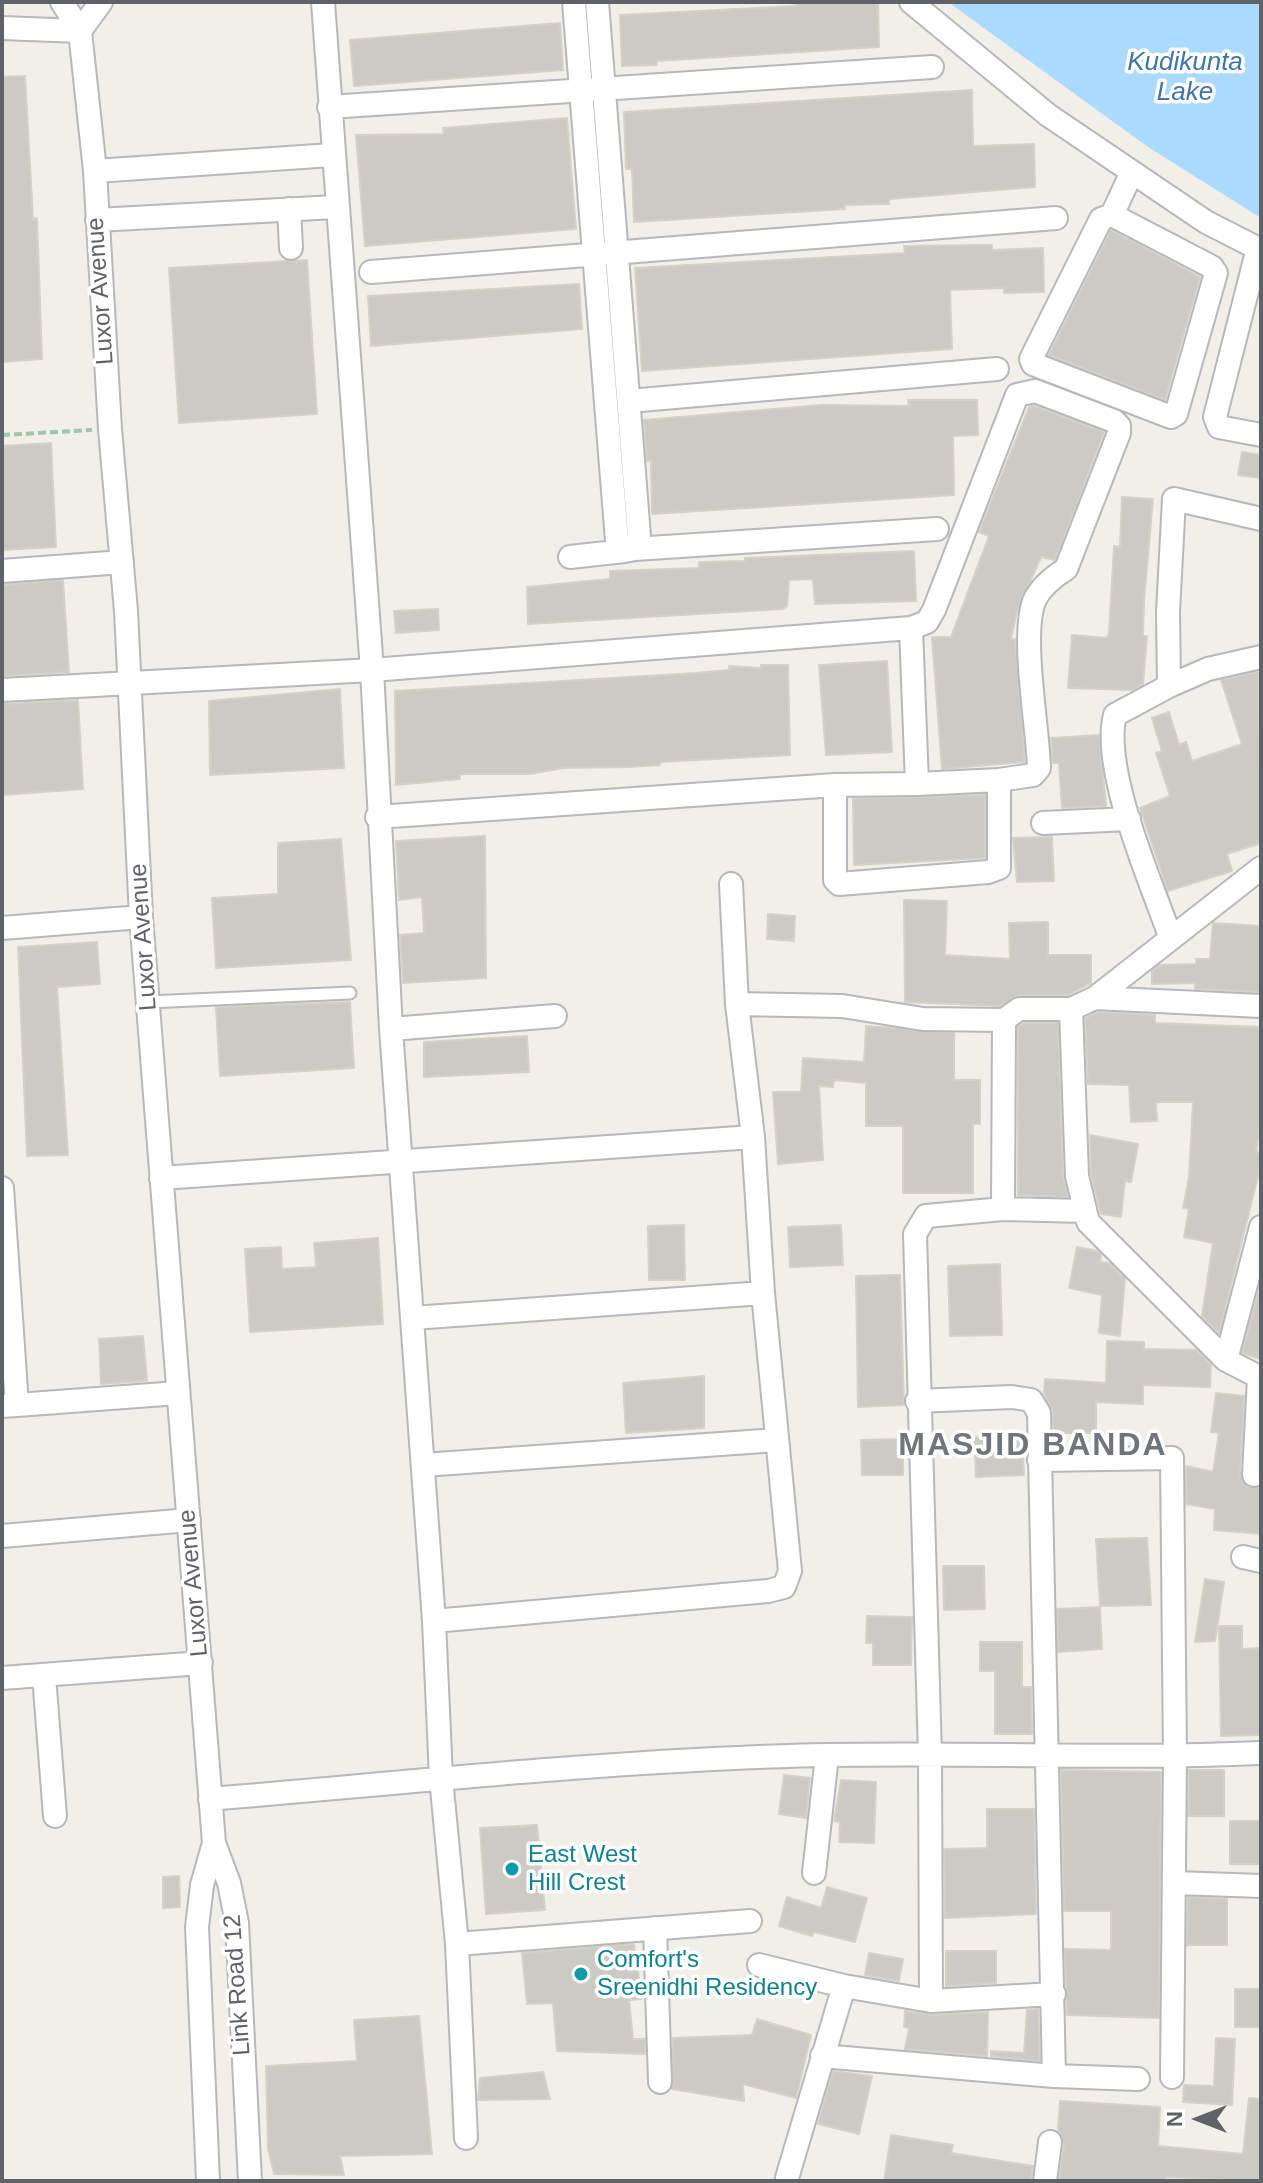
<!DOCTYPE html>
<html>
<head>
<meta charset="utf-8">
<style>
  body { margin:0 }
  #map { position:relative; width:1263px; height:2183px; overflow:hidden; background:#f1efe8; font-family:Arial,sans-serif }
  canvas { display:block }
  .frame { position:absolute; inset:0; border:4px solid #5f6368; pointer-events:none }
  .north { position:absolute; left:1159px; top:2079px; width:80px; height:80px; -webkit-text-stroke:6px #fff; paint-order:stroke; rotate:270deg; font-size:22px; font-weight:700; line-height:32px; text-align:center; color:#5f6368 }
  .north::after { content:''; display:block; margin:auto; width:28px; height:36px; background:#5f6368; clip-path:polygon(50% 0,100% 100%,50% 72%,0 100%) }
</style>
</head>
<body>
<div id="map">
<canvas width="1263" height="2183"></canvas>
<div class="frame"></div>
<div class="north">N</div>
</div>
<script>
const c = document.querySelector('canvas').getContext('2d');
c.lineJoin = 'round';
function paint(path, color) { c.fillStyle = color; c.fill(path, 'evenodd'); }
function trace(path, color, width, dash) { c.strokeStyle = color; c.lineWidth = width; c.lineCap = dash ? 'butt' : 'round'; c.setLineDash(dash || []); c.stroke(path); }
function write(font, color, halo, rows, align = 'center') {
  c.font = font + ' Arial,sans-serif'; c.lineWidth = 7; c.setLineDash([]); c.textBaseline = 'middle'; c.strokeStyle = halo; c.fillStyle = color; for (const [text, x, y, turn = 0] of rows) {
    c.save(); c.translate(x, y); c.rotate((+turn || 0) * Math.PI / 180); c.textAlign = isNaN(turn) ? turn : align; if (halo) c.strokeText(text, 0, 0); c.fillText(text, 0, 0); c.restore();
  }
}
const water = new Path2D(`
  M948 2H1261V218L1148 147Z`);
const building = new Path2D(`
  M796 2H878L879 47 657 61V65L622 66 620 15 796 6Z
  M560 23 563 70 354 86 350 40Z
  M25 76 33 219 37 218 42 359 2 362V77Z
  M972 90 973 146 1034 144 1035 187 889 199V204L844 205 845 209 634 222 632 169H626L624 112Z
  M567 118 576 229 365 246 356 135 444 134 443 128Z
  M1111 230 1200 277 1165 400 1049 355Z
  M992 245V250L1043 248 1044 292 1004 293V288L950 290 952 349 642 371 635 268 905 253 904 246Z
  M307 260 317 414 179 423 169 268Z
  M579 284 582 329 371 346 368 296Z
  M908 400H977L978 435 953 436 954 495 652 514 651 461H647L644 420 822 405 909 406Z
  M1034 406 1104 432 1055 560 1041 557 1017 611 1011 639H1015L1025 762 942 769 932 637H951L989 536 979 532 1029 407Z
  M51 443 56 547 2 550V446Z
  M1242 452 1261 455V478L1238 475Z
  M1122 497 1153 499 1144 601 1143 636H1147L1143 684 1132 690 1068 688 1072 635 1107 638 1109 633 1114 546 1120 547Z
  M914 551 916 601 815 604 813 579 789 580 787 606 783 609 528 624 527 587 610 579V571L699 568V562L745 561V558Z
  M63 580 69 672 2 676V585Z
  M438 609 439 630 396 633 394 611Z
  M887 661 892 752 826 755 819 665Z
  M761 665H788L790 755 660 762V765L629 767 563 768 530 774H460V779L396 785 395 691 696 673 729 670V666L761 668Z
  M1258 672 1261 843 1227 854 1232 871 1168 891 1140 808 1170 796 1156 753 1162 751 1152 718 1169 712 1179 745 1186 742 1192 761 1242 744 1221 680Z
  M340 689 344 768 210 775 209 701Z
  M78 700 83 789 2 795V704Z
  M1099 735 1106 806 1062 808 1059 763H1053L1051 738Z
  M985 795V858L854 865 853 799Z
  M485 836 486 978 403 983 400 935 424 933 422 897 399 900 396 841Z
  M1052 837 1054 881 1017 882 1013 838Z
  M341 839 351 960 216 968 212 898 278 894V843Z
  M904 900 947 901 945 955 1010 959 1009 923 1048 922V955H1091V983L1068 995H1018L1000 1006 905 1002Z
  M768 914 795 916 794 941 767 939Z
  M1213 923 1261 926V992L1195 989V983L1152 984V971L1160 965 1196 964V959H1210Z
  M97 942 100 984 57 987 68 1155 27 1156 18 947Z
  M350 1002 354 1068 220 1076 216 1007Z
  M1098 1012 1155 1015V1023L1261 1027V1119L1256 1152 1261 1153V1164L1219 1333 1202 1316 1213 1243 1184 1237 1189 1209 1183 1208 1189 1177 1193 1102H1156L1157 1121 1131 1122 1129 1085 1088 1084 1085 1018Z
  M1024 1023H1058L1063 1176 1068 1197 1018 1195V1027Z
  M866 1026 954 1033V1080H980V1124H973V1193H903V1126H866V1083L834 1080 833 1087 819 1086 823 1160 778 1164 773 1092H801L803 1058 864 1062Z
  M527 1036 529 1072 424 1077V1042Z
  M1090 1135 1138 1144 1131 1182 1125 1181 1121 1217 1101 1214 1091 1174Z
  M684 1225 685 1280H649L648 1226Z
  M841 1225 843 1265 790 1267 788 1227Z
  M378 1238 383 1324 250 1332 245 1249 281 1247 282 1269 316 1267 314 1243Z
  M1077 1247 1097 1251 1101 1255 1100 1262 1109 1263 1125 1279 1120 1336 1099 1333 1102 1295 1069 1288Z
  M1000 1264 1002 1335 950 1336 948 1266Z
  M900 1275 904 1405 858 1407 856 1276Z
  M1261 1282V1359L1242 1353Z
  M143 1336 147 1381 101 1384 99 1339Z
  M1107 1341 1144 1342V1349L1196 1350 1211 1365 1210 1387 1143 1385V1404L1096 1402V1433H1053V1412L1044 1394 1045 1379 1106 1383Z
  M704 1376V1428L626 1433 623 1383Z
  M1216 1393 1244 1396 1240 1475 1247 1487H1261V1534L1214 1530 1215 1509 1186 1504V1466L1213 1472 1219 1433 1211 1432Z
  M1022 1435 1024 1475 976 1477 974 1437Z
  M903 1439V1475H862L861 1440Z
  M1147 1538 1151 1605 1100 1606 1096 1539Z
  M943 1566H984L985 1609 944 1610Z
  M1205 1579 1224 1582 1215 1641 1195 1642Z
  M1100 1607 1102 1649 1058 1652 1057 1609Z
  M867 1616 912 1617 911 1665H873V1643H866Z
  M1219 1626H1242V1649L1261 1648V1735L1221 1736Z
  M980 1642H1022V1687H1031L1032 1734H995V1671H980Z
  M1061 1770 1161 1772 1159 2018 1067 2015 1065 1949 1111 1950V1911H1064Z
  M1189 1770H1224V1816H1188Z
  M784 1775 810 1778 806 1818 779 1814Z
  M841 1780 876 1782 874 1843 839 1842 840 1822 834 1821Z
  M987 1809H1034L1036 1914 945 1918 944 1849 987 1848Z
  M1230 1821H1261V1864H1230Z
  M537 1825 545 1910 486 1914 480 1828Z
  M179 1876 180 1907 163 1908V1877Z
  M827 1887 867 1898 855 1942 814 1932 812 1936 779 1926 787 1897 821 1908Z
  M1188 1897 1227 1899V1945H1187Z
  M634 1944 642 1999 629 2000 633 2039H645V2054L557 2051 553 2003 527 2004 522 1953Z
  M946 1951H996V1983L946 1986Z
  M869 1953 903 1959 899 1981 865 1975Z
  M1235 1989H1261V2027H1235Z
  M1038 2009 1040 2061 991 2056V2051L1024 2053 1027 2010Z
  M905 2011 931 2015 988 2012 987 2056 905 2049 909 2028 904 2027Z
  M419 2016 432 2154 340 2156 344 2175 274 2174 268 2149 266 2066 357 2061 354 2020Z
  M757 2019 811 2035 796 2098 743 2084 744 2101 672 2089 673 2038 752 2035Z
  M1216 2038 1235 2039 1232 2105 1183 2102 1184 2085 1214 2086Z
  M833 2071 872 2076 859 2134 818 2124Z
  M543 2072 550 2099 478 2100 480 2078Z
  M1249 2098 1261 2099V2181L1166 2177V2181H1059L1064 2144 1058 2131 1060 2101 1160 2107 1158 2146 1243 2154Z
  M891 2135 953 2145 951 2153 1033 2166 1031 2181H884Z`);
const path = new Path2D(`
  M2 435 92 430`);
const service = new Path2D(`
  M148 1002 350 993`);
const minor = new Path2D(`
  M62 2 80 31 95 171 110 429 126 611 141 917 214 1843 229 1883 237 1923 250 2181
  M323 2 372 670 391 1029 434 1621 441 1778 457 1944 466 2138
  M574 2 617 541 624 551 635 549 639 536 597 2
  M911 2 1048 115 1206 222 1261 250
  M2 28 80 31
  M80 31 101 2
  M329 107 932 67
  M95 171 332 155
  M289 209 291 248
  M1112 215 1212 267 1216 273 1176 414 1171 417 1033 364 1031 359 1101 219 1112 215 1132 172
  M97 220 335 207
  M1258 248 1215 417 1219 427 1261 435
  M371 272 1056 218
  M629 401 997 369
  M1261 519 1174 499 1168 612 1169 686 1208 669 1261 657
  M635 549 937 529
  M570 557 624 551
  M2 571 122 562
  M1169 686 1115 715C1101 769 1151 882 1170 936
  M2 690 372 670 911 628 927 622 934 610 1017 395 1035 391 1114 421 1119 426V433L1066 569C1053 577 1042 586 1035 599 1020 633 1038 727 1039 768L1033 775 999 780V868L988 872 839 884 835 880V785
  M917 784 999 780
  M377 817 835 785 917 784 911 628
  M1043 823 1129 819
  M2 928 141 917
  M1095 998 1261 1006
  M737 1004 842 1006 923 1019 1004 1020 1019 1009H1071L1095 998 1261 868
  M1071 1009 1077 1176 1088 1222 1226 1360 1261 1378
  M391 1029 555 1016
  M161 1178 753 1137
  M2 1188 17 1405 2 1406
  M1003 1209 1085 1211
  M413 1318 763 1293
  M1226 1360 1261 1227
  M917 1401 1012 1397 1031 1400 1039 1413 1054 2076
  M17 1405 178 1393
  M1039 1460 1172 1458 1175 1757 1172 2077
  M423 1465 777 1440
  M1254 1475 1259 1378
  M2 1536 189 1520
  M1243 1557 1261 1561
  M434 1621 768 1591 784 1587 790 1571 763 1293 753 1137 737 1004 731 884
  M44 1676 55 1816
  M2 1678 201 1663
  M210 1799C403 1783 596 1762 789 1756 946 1751 1104 1760 1261 1753
  M814 1873 827 1756
  M1175 1883 1261 1886
  M655 1928 660 2082
  M457 1944 750 1921
  M759 1965 844 1986 931 2001 1054 1994
  M931 2001 930 1756 915 1234 926 1216 1003 1209 1004 1020
  M822 2056 1054 2076 1138 2079
  M787 2178 844 1986
  M208 2181 197 1927 202 1885 214 1843
  M1045 2181 1050 2142`);
const markers = [
  [512,1869,8,"#0f9aa8"],
  [581,1974,8,"#0f9aa8"]
];
const streetNames = [
  ["Luxor Avenue",101,291,-94],
  ["Luxor Avenue",144,937,-94],
  ["Luxor Avenue",194,1583,-95],
  ["Link Road 12",238,1985,-94]
];
const cultureNames = [
  ["East West",528,1855],
  ["Hill Crest",528,1883],
  ["Comfort's",597,1960],
  ["Sreenidhi Residency",597,1988]
];
const waterNames = [
  ["Kudikunta",1185,63],
  ["Lake",1185,93]
];
const districtNames = [
  ["MASJID BANDA",1033,1446]
];
paint(water, '#aadaff');
paint(building, '#cccac5');
trace(building, '#d6d1c6', 2);
trace(service, '#b5b8bc', 15);
trace(minor, '#b5b8bc', 26);
trace(path, '#9cc7a9', 4, [8, 4]);
trace(service, '#fff', 11);
trace(minor, '#fff', 22);
for (const [x, y, r, color] of markers) { const dot = new Path2D(); dot.arc(x, y, r, 0, 2 * Math.PI); c.fillStyle = color; c.fill(dot); trace(dot, '#fff', 3); }
write('24px', '#5f6368', '#fff', streetNames);
write('24px', '#0d838f', '#fff', cultureNames, 'left');
write('italic 26px', '#4174aa', '#fff', waterNames);
c.letterSpacing = '2px';
write('bold 32px', '#70757a', '#fff', districtNames);
c.letterSpacing = '0px';
</script>
</body>
</html>
